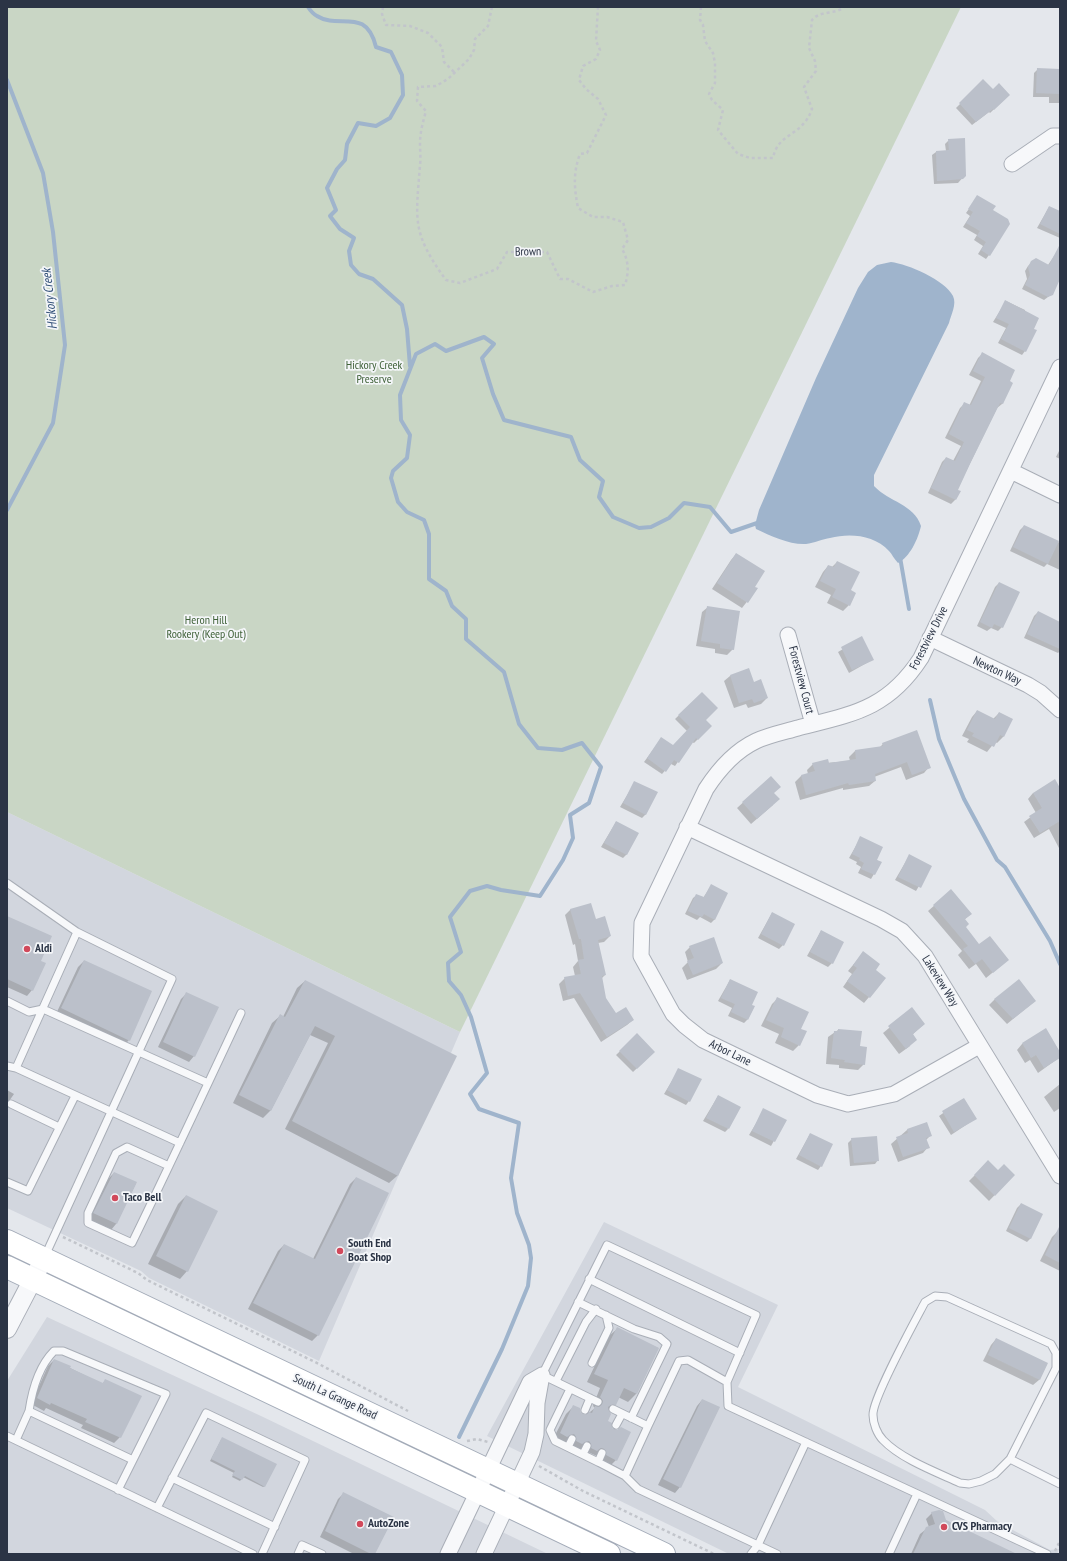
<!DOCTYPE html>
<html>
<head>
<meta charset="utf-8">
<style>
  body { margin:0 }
  #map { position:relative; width:1067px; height:1561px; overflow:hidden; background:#e4e7ec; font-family:"PT Sans Narrow",sans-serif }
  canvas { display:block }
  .frame { position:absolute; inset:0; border:8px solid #2b3445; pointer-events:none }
</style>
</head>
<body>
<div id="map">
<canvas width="1067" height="1561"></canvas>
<div class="frame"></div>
</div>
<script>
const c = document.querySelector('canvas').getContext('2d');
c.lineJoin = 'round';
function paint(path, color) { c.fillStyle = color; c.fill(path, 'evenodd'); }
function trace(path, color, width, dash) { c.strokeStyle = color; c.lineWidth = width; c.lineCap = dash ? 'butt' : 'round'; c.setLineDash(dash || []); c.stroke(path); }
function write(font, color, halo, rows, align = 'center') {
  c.font = font + ' "PT Sans Narrow",sans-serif'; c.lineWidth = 3.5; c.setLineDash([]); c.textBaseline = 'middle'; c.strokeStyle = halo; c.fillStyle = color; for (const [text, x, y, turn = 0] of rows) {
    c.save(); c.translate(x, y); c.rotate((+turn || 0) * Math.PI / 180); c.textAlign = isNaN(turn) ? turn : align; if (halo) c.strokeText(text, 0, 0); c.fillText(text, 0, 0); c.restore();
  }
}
const built = new Path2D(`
  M7 812 460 1032 319 1361 149 1278 141 1271 7 1208Z
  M604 1222 778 1305 738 1387 985 1510 998 1522 1050 1550 1059 1549 1057 1554H729L487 1436Z
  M47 1317 261 1416 548 1554H7V1381Z`);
const green = new Path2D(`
  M7 7H961L460 1032 7 812Z`);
const water = new Path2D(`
  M891 262C908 264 945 280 953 296 957 304 951 315 949 323L874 475V486C889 502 914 504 921 526 918 539 910 557 898 563 894 559 892 554 889 551 874 535 850 533 830 538 823 539 814 543 806 544 790 545 771 536 756 529L755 525 759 510 816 378 858 288 868 272 877 265Z`);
const shadow = new Path2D(`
  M1038 69 1060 70V103H1049V97H1033L1034 73Z
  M983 81 993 90 1009 95 990 113 989 112 972 125 956 108Z
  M949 140 965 175 958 183 934 184 932 155 936 152 946 151 945 144Z
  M978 196 992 211 989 255 986 259 978 254 983 246 974 240 977 235 963 227 970 216 966 213Z
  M1049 207 1060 212V238L1037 228Z
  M1054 256 1060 259V278L1052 294 1044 300 1022 289 1027 279 1025 271 1028 266 1032 262 1048 265Z
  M1006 301 1025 310V351L1022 355 998 343 1006 328 993 322Z
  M982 354 1009 382 1002 404 997 408 957 490 955 500 951 504 928 493 942 462 946 458 953 461 961 446 945 438 960 408 965 403 969 406 981 381 969 375 978 358Z
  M1060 449V459L1056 457Z
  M1024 526 1060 543V570L1047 564 1044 567 1010 551 1020 530Z
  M736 554 754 587 757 589 742 608 712 589 731 560Z
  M837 562 849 591V605L843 611 827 603 831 595 815 587 823 572 828 566 832 567Z
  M999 583 1002 627 998 631 991 628 987 631 977 626 995 587Z
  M708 607 733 649 727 655 715 653V649L696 646 702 612Z
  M1038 612 1060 623V651L1058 653 1024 638 1034 616Z
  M862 638 872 660 849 673 838 652Z
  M748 669 753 683 767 698 761 704 748 708 746 704 734 708 724 681 730 676Z
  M702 693 705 720 711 726 694 743 692 742 675 766 671 764 662 774 644 762 661 739 673 747 688 732 675 719Z
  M977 711 993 719 999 713 1012 719 1003 737 997 743 995 742 987 752 967 742 969 739 962 736 972 717Z
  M883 744 929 767 924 773 906 780 901 767 874 777 875 781 869 786 843 790V788L800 800 795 782 801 776 808 774 807 770 813 764 850 761 849 757 855 751 879 748Z
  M771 777 773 794V805L751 824 737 808Z
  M635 782 646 814 642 818 620 807Z
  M1060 790V850L1049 829 1034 838 1024 822 1036 813 1028 799 1033 793Z
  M616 822 627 854 623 858 601 847Z
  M861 837 876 860 881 862 871 879 858 873 861 867 856 864 857 862 849 858Z
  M909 856 931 866 916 891 895 880Z
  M711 886 715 919 711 923 700 917 697 920 685 914 693 898 697 895 703 898Z
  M951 891 971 914 964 920 965 927 979 945 1008 960 986 978 976 964 969 969 958 955 962 951 928 911Z
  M571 909 595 920 610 936 604 942 598 943 605 975 601 979 605 999 615 1015 633 1020 627 1025 601 1042 574 998 563 1001 559 984 565 978 575 976 573 967 578 961 575 944 573 945 565 915Z
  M772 913 783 945 779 949 758 938Z
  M7 917 39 961 32 990 27 996 7 987Z
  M821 931 832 963 828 967 807 956Z
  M691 946 722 963 716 969 687 980 682 968 688 962 685 952Z
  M863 953 874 970 885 978 864 1003 843 987 852 974 848 971Z
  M84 961 129 1040 123 1046 56 1014 78 967Z
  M730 980 750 1005 747 1020 744 1023 728 1016 732 1008 718 1001Z
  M305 981 455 1056 397 1176 389 1183 285 1129 328 1043 310 1035 271 1110 263 1118 233 1103 272 1023 280 1016 283 1017 297 988Z
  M187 993 194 1056 189 1062 158 1047 181 999Z
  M778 998 799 1045 793 1051 775 1043 779 1034 761 1026 772 1004Z
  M995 999 1035 1001 1007 1024 989 1005Z
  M912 1009 924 1024 912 1035 910 1046 899 1054 883 1033Z
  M838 1030 859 1047 864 1064 858 1070 839 1068V1065L826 1064 828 1037Z
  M1046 1030 1060 1053V1057L1038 1073 1030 1060 1025 1063 1017 1050 1022 1044Z
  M637 1035 654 1052 633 1072 616 1055Z
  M679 1069 689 1101 686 1105 664 1094Z
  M1060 1084V1108L1054 1112 1044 1097Z
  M7 1090 14 1094 7 1104Z
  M718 1096 728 1129 725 1132 703 1121Z
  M963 1099 975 1119 951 1135 939 1116Z
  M764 1110 785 1121 771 1146 749 1135Z
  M926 1123 931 1135 926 1140 928 1147 923 1153 898 1162 891 1144 907 1130Z
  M810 1134 821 1166 818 1170 796 1159Z
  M852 1139 878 1160 875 1164 850 1166 848 1143Z
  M988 1162 998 1172 1014 1175 989 1201 969 1181Z
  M114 1173 136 1183 116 1224 111 1230 88 1219 108 1179Z
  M356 1178 318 1335 312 1341 248 1309 278 1251 284 1245 313 1259 350 1184Z
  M186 1196 187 1271 180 1279 148 1264 178 1204Z
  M1021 1204 1031 1238 1027 1242 1006 1231 1017 1208Z
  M1058 1231 1060 1232V1271L1040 1261 1052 1237Z
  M617 1329 658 1348 636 1394 628 1402 618 1397 615 1404 607 1412V1421L616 1460 608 1468 599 1463 597 1456 581 1449 574 1451 566 1442 559 1444 552 1441 566 1414 574 1406 580 1413 585 1416 595 1408 593 1406 600 1388 587 1382 609 1336Z
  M996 1339 1047 1364 1039 1380 1033 1385 983 1361 991 1345Z
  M54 1360 102 1384 106 1380 120 1437 114 1443 81 1428 83 1425 46 1408 44 1411 31 1404 48 1366Z
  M702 1400 680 1487 675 1493 658 1485 697 1406Z
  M221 1440 265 1486 263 1487 243 1477 240 1481 232 1477 234 1473 210 1461Z
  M344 1493 373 1554H354L320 1537 338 1499Z
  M932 1513 945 1520 1009 1554H911L920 1534 929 1527 926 1519Z`);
const stream = new Path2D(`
  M308 7C310 10 313 14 317 16 339 30 366 6 376 47L391 52 402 75 403 95 390 118 376 126 358 123 347 144 345 160 337 169 327 188 336 210 330 216 340 229 354 238 349 251 351 265 359 274 373 279 402 305 407 329 410 366
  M7 80 43 173 53 232 65 345 53 423 7 510
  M900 557 909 609
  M930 700 939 739 964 799 997 860 1005 867 1050 941 1060 964
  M459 1437 502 1349 528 1286 531 1258 529 1245 517 1213 511 1178 519 1123 479 1109 470 1094 487 1073 471 1017 461 995 449 981 448 963 461 952 450 917 470 891 487 886 501 890 540 896 563 860 573 838 570 815 589 803 601 767 582 743 562 750 538 748 519 724 504 672 466 639V619L452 606 446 591 429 579V534L424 520 407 512 398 502 391 478 393 471 407 458 410 435 401 420 400 395 416 354 435 344 446 351 484 337 494 344 482 358 493 394 504 420 571 437 580 460 603 481 599 497 613 517 639 528 651 527 669 518 684 503 710 507 731 532 760 522`);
const building = new Path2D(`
  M1037 68 1060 69V94L1036 93Z
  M983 79 993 89 999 83 1010 95 994 110 993 109 976 122 959 103Z
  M965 138 966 176 963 179 937 181 936 151 949 150 948 139Z
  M977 195 996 206 993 210 1008 219 1010 224 990 256 981 250 986 242 977 236 980 231 966 223 973 212 968 209Z
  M1049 206 1060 211V234L1040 224Z
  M1060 244V279L1053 295 1048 297 1025 285 1030 275 1028 267 1031 261 1036 258 1049 265Z
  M1005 300 1039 318 1034 329 1037 330 1026 352 1001 339 1009 324 996 318Z
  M982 352 1015 370 1010 381 1013 383 1003 404 1000 403 970 464 958 490 961 491 956 500 931 488 946 457 955 461 964 442 949 434 964 402 971 405 985 377 973 371Z
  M1024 525 1059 541 1048 564 1013 547Z
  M736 553 765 571 755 587 758 588 748 603 717 583Z
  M837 561 860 572 851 590 856 593 850 606 832 597 836 589 820 581 828 565 834 567Z
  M999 582 1020 592 1003 628 994 624 992 628 980 622Z
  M707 606 740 611 734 650 720 648V644L701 641Z
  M1038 611 1060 622V649L1027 634Z
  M862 636 874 660 852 670 841 647Z
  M749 668 754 682 761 679 768 698 754 703 752 699 739 703 730 675Z
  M702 692 718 708 706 720 712 726 698 740 696 738 679 763 674 760 666 772 647 758 661 737 673 745 690 727 678 715Z
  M977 710 995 719 999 712 1013 719 1004 737 1000 735 994 747 972 736 974 733 967 730Z
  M917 730 931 768 912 775 907 762 875 774 876 781 849 785 848 783 806 795 801 775 815 771 812 763 828 759 829 763 856 759 855 750 883 746 882 743Z
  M771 776 781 787 774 793 780 799 757 819 742 802Z
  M1055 779 1060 788V821L1040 833 1029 816 1042 808 1033 793Z
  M634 781 658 792 646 815 623 803Z
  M616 821 639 833 627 855 604 843Z
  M860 836 883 847 877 860 882 862 875 875 861 869 864 863 859 860 860 858 852 854Z
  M909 854 932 866 921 888 898 877Z
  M711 884 728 893 715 920 704 914 702 917 688 911 696 894 704 897Z
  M951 889 972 914 965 919 969 924 966 927 979 944 990 936 1009 960 993 973 982 959 975 964 963 949 968 946 933 905Z
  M591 903 596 919 605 916 611 936 598 940 606 975 602 976 606 998 616 1013 626 1007 634 1020 607 1037 580 993 568 996 564 977 581 974 578 960 584 959 581 939H579L570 909Z
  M772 912 795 924 784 946 761 934Z
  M7 916 52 936 41 961 46 963 33 991 7 979Z
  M821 930 844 942 833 964 810 952Z
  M714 937 723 963 693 975 687 961 694 958 689 946Z
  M863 951 880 964 876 970 886 978 870 998 847 981 857 968 853 965Z
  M84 960 152 991 130 1041 61 1008Z
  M730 979 758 992 752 1005 755 1006 748 1020 731 1012 735 1004 721 998Z
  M1019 979 1036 1001 1013 1019 994 999Z
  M305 980 457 1056 398 1176 292 1121 335 1036 315 1026 271 1111 239 1095 280 1014 285 1017Z
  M186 992 219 1007 195 1057 163 1042Z
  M777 997 809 1012 801 1029 807 1031 800 1046 781 1037 784 1028 766 1020Z
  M912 1007 925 1024 913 1034 917 1040 906 1049 888 1026Z
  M1046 1028 1060 1052V1058L1044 1068 1036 1055 1031 1058 1022 1043Z
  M838 1029 862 1031 860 1046 867 1047 865 1065 844 1062 845 1060 831 1058 834 1031H838Z
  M637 1033 655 1052 637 1069 619 1051Z
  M678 1068 702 1079 690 1102 667 1090Z
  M718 1095 741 1107 729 1129 706 1118Z
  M964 1098 977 1119 954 1132 942 1111Z
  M763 1108 787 1120 775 1142 752 1131Z
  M927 1122 932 1136 926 1138 930 1148 903 1157 896 1137 908 1133 907 1129Z
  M810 1133 833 1144 822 1167 799 1155Z
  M877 1136 879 1161 854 1163 851 1138Z
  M988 1160 998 1170 1004 1164 1015 1175 995 1196 974 1175Z
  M114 1172 137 1182 117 1224 93 1213Z
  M356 1177 389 1193 319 1336 253 1303 284 1244 315 1259Z
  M186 1195 218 1211 188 1272 156 1256Z
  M1021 1203 1043 1214 1031 1239 1009 1228Z
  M1060 1225V1263L1045 1255Z
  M617 1327 659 1348 637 1394 624 1388 616 1405H611L608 1407 609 1411 611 1414 608 1421 612 1423V1428L617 1430 621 1427 631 1432 617 1461 606 1455 604 1449 601 1448 597 1451 591 1448V1444L589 1441 582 1444 576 1441V1437L574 1434 567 1437 560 1433 573 1405 580 1408 581 1413 585 1415 589 1412 592 1413 595 1406 599 1407 602 1404 603 1401 600 1397 608 1380 594 1374Z
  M996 1338 1048 1363 1040 1380 988 1355Z
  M54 1359 71 1366 70 1368 103 1383 105 1379 142 1396 121 1438 85 1422 87 1419 51 1403 50 1405 37 1398Z
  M702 1399 720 1407 681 1488 663 1479Z
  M222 1437 277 1464 265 1487 245 1476 242 1480 232 1475 235 1471 211 1459Z
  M343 1492 394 1517 375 1554H371L325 1531Z
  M939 1510 943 1511 946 1520 1017 1554H913L926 1527 935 1524 931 1512Z`);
const path = new Path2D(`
  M383 7 382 14 386 25 410 26 428 33 442 47 444 62 455 73
  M492 7 488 26 475 39 474 50 469 59 448 79 436 86 418 87 417 101 426 111C423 122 420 132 420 144 420 151 421 158 420 165 416 220 411 232 446 280L460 283 497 269 507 252H547L560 279H568L593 292 612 286 625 285C629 272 629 261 622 249L628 240 623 222 607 217H593L578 208C574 187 573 173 580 154L587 153 606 115 598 99 586 89 579 80 583 66 596 59 600 50 596 41 598 7
  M701 7 700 20 703 25 705 41 713 53 715 63V83L709 94 712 100 723 110 718 130 738 154 750 158H773C777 137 794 136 804 123 808 119 810 114 812 109L804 87 816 71 815 61 809 48 812 20C820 10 835 15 844 7
  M63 1237 138 1273 147 1280 315 1362 408 1411
  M467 1441 477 1439 488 1442
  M539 1466 583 1491 714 1554
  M1055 1551 1060 1541`);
const service = new Path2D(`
  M7 883 77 932 172 979 45 1256
  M7 1001 29 1012 43 1009 208 1083
  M7 1066 16 1068 180 1143
  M16 1068 77 932
  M11 1104 59 1127
  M169 1166 127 1147 116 1153 88 1213V1223L132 1243C169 1167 205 1090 241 1013
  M7 1182 28 1191 75 1096
  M589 1279 740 1353
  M935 1296 947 1297 1051 1344 1056 1353V1368L1010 1459 995 1474 981 1481 969 1484 960 1483C936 1472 901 1459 883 1440 877 1434 873 1423 873 1415 872 1399 915 1321 925 1302Z
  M578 1302 634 1329 659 1337 667 1344 631 1418
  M592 1363 609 1328 606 1315
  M556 1381 586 1322 596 1309
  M727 1382 728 1406 1047 1554
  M570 1389 550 1430 555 1441 598 1462 602 1453
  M598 1402 542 1375 607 1245 756 1315 727 1382 688 1360 679 1361 648 1426 613 1409
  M585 1410 590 1398
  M29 1411C32 1391 39 1366 54 1351H63L166 1394 118 1490
  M616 1425 622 1414
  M648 1426 625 1476 638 1489 777 1554
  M7 1436 253 1554
  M16 1440 29 1411 133 1460
  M568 1447 572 1439
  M583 1454 587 1446
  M1010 1459 1060 1484
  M598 1462 625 1476
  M172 1478 275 1527
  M157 1508 206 1413 305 1460 262 1554
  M298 1554 302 1545 322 1554
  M751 1554 758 1545 806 1442
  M889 1554 917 1494`);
const minor = new Path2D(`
  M1012 164 1053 136H1060
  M1011 471 1060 495
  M788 635 813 724
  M930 638 1028 685 1041 693 1060 710
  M687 827 881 919 902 931 925 956 1060 1176
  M979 1046 894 1094 848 1104 817 1095 703 1040 684 1025 673 1014 641 956 642 923 706 789C719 769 735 751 756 741 769 735 784 732 798 728 853 714 888 709 921 658L1060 367
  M448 1554 530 1382 542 1375
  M484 1554 532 1452 536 1434 537 1403 542 1375`);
const tertiary = new Path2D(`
  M7 1329 44 1258`);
const primary = new Path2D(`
  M7 1241 664 1554
  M7 1267 609 1554`);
const markers = [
  [27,949,4,"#d1495b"],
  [115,1198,4,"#d1495b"],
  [340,1251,4,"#d1495b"],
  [360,1524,4,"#d1495b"],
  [944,1527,4,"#d1495b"]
];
const streetNames = [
  ["Brown",528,252,-1],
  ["Forestview Drive",929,638,-63],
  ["Newton Way",997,671,25],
  ["Forestview Court",801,680,75],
  ["Lakeview Way",940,981,58],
  ["Arbor Lane",730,1053,26],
  ["South La Grange Road",335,1397,25]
];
const parkNames = [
  ["Hickory Creek",374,366],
  ["Preserve",374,380],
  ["Heron Hill",206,621],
  ["Rookery (Keep Out)",206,635]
];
const poiNames = [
  ["Aldi",35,949],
  ["Taco Bell",123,1198],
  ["South End",348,1244],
  ["Boat Shop",348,1258],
  ["AutoZone",368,1524],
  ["CVS Pharmacy",952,1527]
];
const waterNames = [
  ["Hickory Creek",50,299,-96]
];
paint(built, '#d2d6de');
paint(green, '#c9d6c5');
paint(water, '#9fb4cc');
paint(shadow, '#0003');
trace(stream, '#9fb4cc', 4);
paint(building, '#bbc0ca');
trace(service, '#a9aeb7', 9);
trace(minor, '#a9aeb7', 17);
trace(tertiary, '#a9aeb7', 20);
trace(primary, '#a3abb8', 24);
trace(path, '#c2c5cb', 2.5, [3, 3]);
trace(service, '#f7f8fa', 7);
trace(minor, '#f7f8fa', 15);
trace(tertiary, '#f7f8fa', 18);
trace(primary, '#fff', 22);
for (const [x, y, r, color] of markers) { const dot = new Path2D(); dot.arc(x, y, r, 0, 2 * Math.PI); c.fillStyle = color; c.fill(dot); trace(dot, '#f4f6f9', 1.5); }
write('12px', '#2b3445', '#f4f6f9', streetNames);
write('12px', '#3f6138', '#f4f6f9', parkNames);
write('bold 12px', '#2b3445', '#f4f6f9', poiNames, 'left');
write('italic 13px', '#34527a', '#f4f6f9', waterNames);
</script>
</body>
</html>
